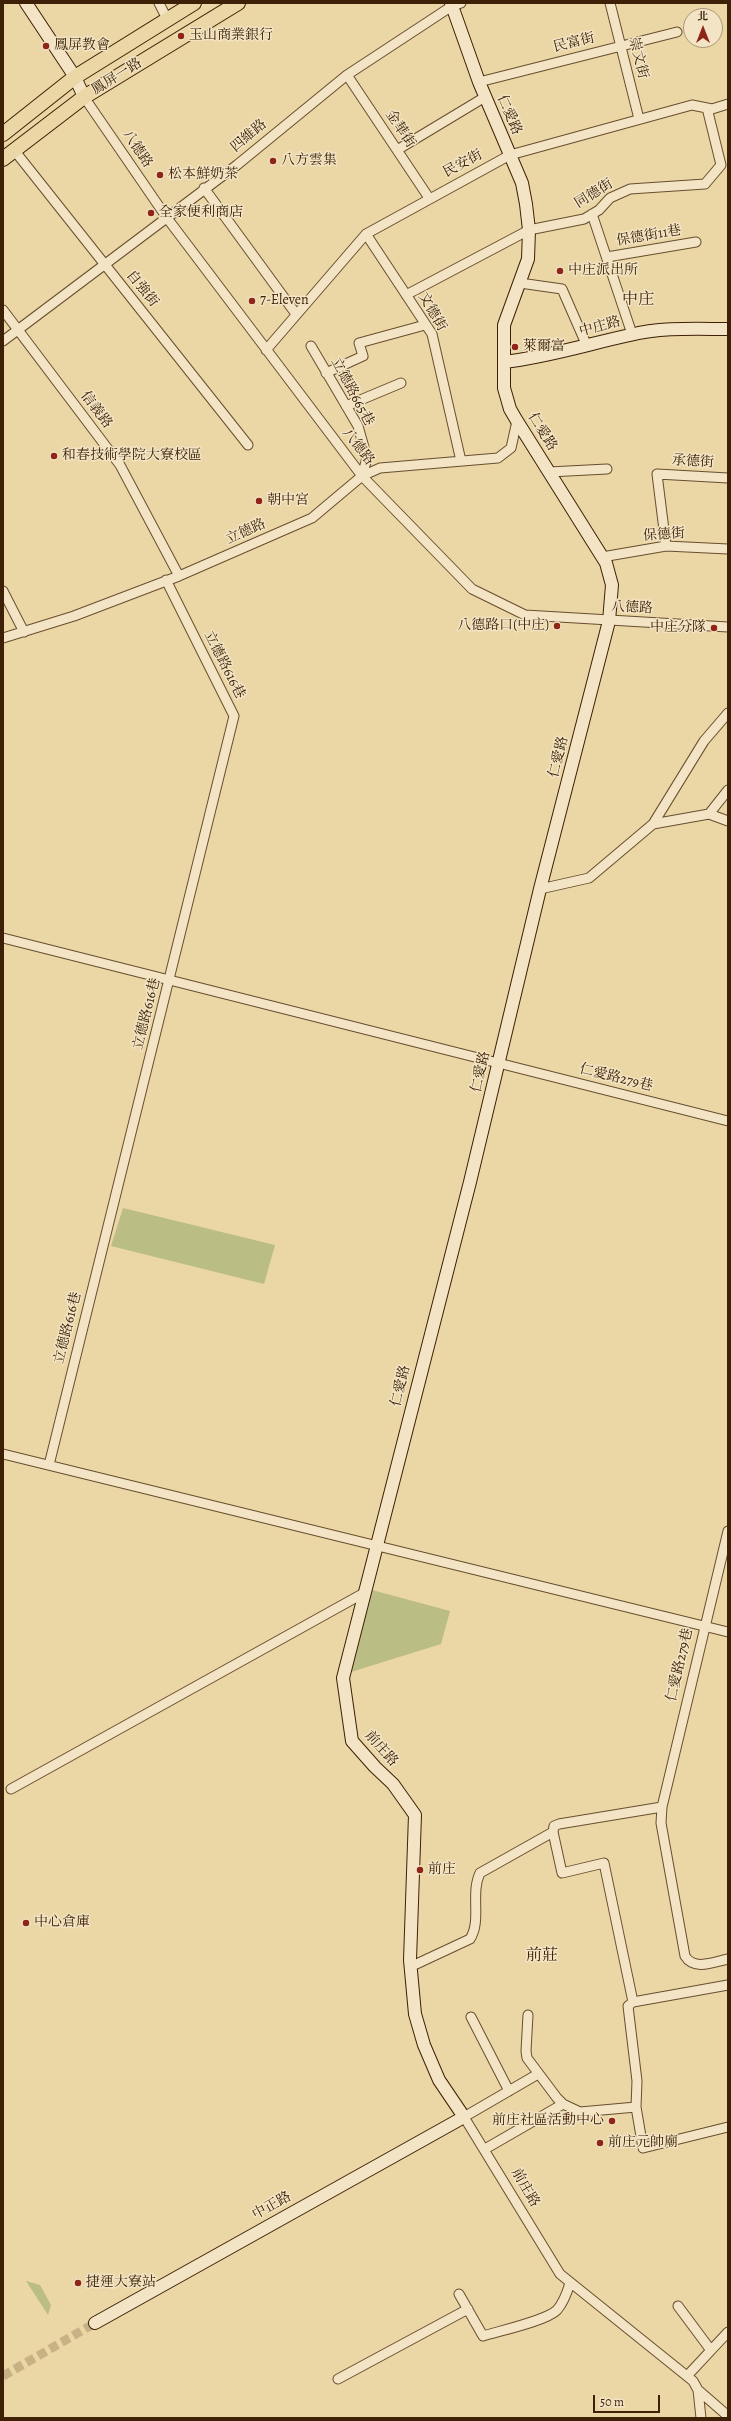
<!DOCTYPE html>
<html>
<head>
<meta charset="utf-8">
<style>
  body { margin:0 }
  #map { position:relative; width:731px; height:2421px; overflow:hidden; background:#ebd6a5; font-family:Alegreya,"Noto Serif TC",serif }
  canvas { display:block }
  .frame { position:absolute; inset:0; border:4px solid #3d2006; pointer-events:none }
  .north { position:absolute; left:683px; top:8px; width:40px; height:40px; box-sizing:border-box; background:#f2e4c4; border:1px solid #aa9678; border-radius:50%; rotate:0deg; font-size:11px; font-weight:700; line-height:16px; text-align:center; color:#3d2006 }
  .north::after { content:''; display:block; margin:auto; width:14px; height:18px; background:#8f2418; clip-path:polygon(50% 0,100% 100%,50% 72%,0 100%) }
  .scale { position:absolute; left:593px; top:2395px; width:67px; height:18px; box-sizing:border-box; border:2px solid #3d2006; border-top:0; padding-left:5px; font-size:12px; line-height:14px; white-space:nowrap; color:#3d2006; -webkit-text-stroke:3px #f2e4c4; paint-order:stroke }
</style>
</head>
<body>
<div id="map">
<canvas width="731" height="2421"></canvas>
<div class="frame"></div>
<div class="north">北</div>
<div class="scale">50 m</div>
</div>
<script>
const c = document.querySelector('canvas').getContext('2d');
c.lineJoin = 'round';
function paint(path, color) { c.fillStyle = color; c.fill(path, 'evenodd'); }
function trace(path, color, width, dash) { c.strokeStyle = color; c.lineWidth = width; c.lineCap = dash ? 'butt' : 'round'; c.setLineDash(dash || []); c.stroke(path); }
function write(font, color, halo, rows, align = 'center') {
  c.font = font + ' Alegreya,"Noto Serif TC",serif'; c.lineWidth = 3; c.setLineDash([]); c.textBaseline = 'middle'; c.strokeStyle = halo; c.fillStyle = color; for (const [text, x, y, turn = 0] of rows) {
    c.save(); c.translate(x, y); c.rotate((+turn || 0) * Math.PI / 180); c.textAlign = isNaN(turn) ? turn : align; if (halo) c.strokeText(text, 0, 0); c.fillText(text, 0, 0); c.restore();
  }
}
const green = new Path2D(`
  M123 1208 275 1245 264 1284 111 1246Z
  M372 1590 450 1611 441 1644 351 1672Z
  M26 2281 40 2285 51 2305 48 2315Z`);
const streetTunnel = new Path2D(`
  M3 2376 95 2323`);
const street = new Path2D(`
  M159 3 167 19
  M610 3 639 119
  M347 75 429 198
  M479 82 677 32
  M84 97 167 218 362 476 472 589 525 615 728 627
  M14 150 248 445
  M397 150 485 97
  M204 188 296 314
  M592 214 632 334
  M366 234 432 334 461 461
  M607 257 696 242
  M520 283 562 289 587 346
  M406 295 529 230 584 219 599 210 610 198 630 189 705 184 721 165 707 108
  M3 310 120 465 179 576
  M3 341 237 165 347 75 452 6 461 3
  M311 346 358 426 367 458 362 476
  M266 350 366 234 510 155 692 105 712 109 728 104
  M326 373 363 356 359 343 425 325
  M346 406 401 383
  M549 472 607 469
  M666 546 657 474 728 478
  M602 557 666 546 728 549
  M3 591 24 632
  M3 638 74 616 179 576 312 518 362 476 380 468 498 458 511 448 517 421
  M709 814 728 790
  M653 824 709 814 728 821
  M540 889 589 878 653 824 704 741 728 713
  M3 938 728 1121
  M3 1454 728 1632
  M49 1465 234 716 166 580
  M728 1531 662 1807 661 1823 685 1956C694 1971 714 1962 728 1959
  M11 1789 364 1593
  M553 1832 562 1873 604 1863 633 2002
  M410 1967 470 1939C482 1920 470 1894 480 1873L553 1832 554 1826 559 1824 662 1807
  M728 1985 633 2002 628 2006 637 2081 636 2107 643 2148 728 2127
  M528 2015 526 2051 527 2058 557 2098 563 2104 580 2112 636 2107
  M471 2017 509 2091
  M538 2074 464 2117 560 2274 693 2381 698 2390 701 2418
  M485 2149 563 2104
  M459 2294 483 2336C499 2331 546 2321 557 2310 564 2302 567 2293 570 2283
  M678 2306 710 2349
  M687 2376 728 2332
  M338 2379 468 2309
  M698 2390 728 2416`);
const secondary = new Path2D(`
  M26 3 75 77 84 97
  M504 362C548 357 588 344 630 335 662 327 696 329 728 329
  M95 2323 464 2117 439 2080 424 2045 415 2014 410 1960 415 1815 393 1784 375 1767 352 1741 343 1678 470 1182 540 889 609 621 612 585 606 563 517 421 510 409 504 388V325L528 259 529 230 526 204 522 183 479 82 451 3`);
const primary = new Path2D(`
  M3 134 75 77 194 3
  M3 159 84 97 238 3`);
const markers = [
  [181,36,4,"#8f2418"],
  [46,46,4,"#8f2418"],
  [273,161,4,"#8f2418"],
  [160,175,4,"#8f2418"],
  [151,213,4,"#8f2418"],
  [560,271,4,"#8f2418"],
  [252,301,4,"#8f2418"],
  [515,347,4,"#8f2418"],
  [54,456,4,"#8f2418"],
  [259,501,4,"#8f2418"],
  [557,626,4,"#8f2418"],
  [714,628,4,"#8f2418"],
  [420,1870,4,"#8f2418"],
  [26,1923,4,"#8f2418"],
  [612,2121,4,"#8f2418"],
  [600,2143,4,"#8f2418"],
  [78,2283,4,"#8f2418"]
];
const poiNames = [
  ["玉山商業銀行",189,36],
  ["鳳屏教會",54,46],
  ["八方雲集",281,161],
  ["松本鮮奶茶",168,175],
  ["全家便利商店",159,213],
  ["中庄派出所",568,271],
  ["7-Eleven",260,301],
  ["萊爾富",523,347],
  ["和春技術學院大寮校區",62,456],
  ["朝中宮",267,501],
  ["八德路口(中庄)",549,626,"right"],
  ["中庄分隊",706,628,"right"],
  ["前庄",428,1870],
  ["中心倉庫",34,1923],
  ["前庄社區活動中心",604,2121,"right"],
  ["前庄元帥廟",608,2143],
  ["捷運大寮站",86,2283]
];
const streetNames = [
  ["民富街",574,43,-14],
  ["崇文街",638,58,76],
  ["鳳屏一路",117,77,-32],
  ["仁愛路",509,115,67],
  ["金華街",400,129,56],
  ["四維路",249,136,-40],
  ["八德路",137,149,56],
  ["民安街",463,164,-28],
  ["同德街",594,194,-32],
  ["保德街11巷",649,236,-10],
  ["自強街",142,289,51],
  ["文德街",432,312,60],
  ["中庄路",600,327,-15],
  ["立德路665巷",352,392,62],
  ["信義路",96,410,53],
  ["仁愛路",542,432,58],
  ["八德路",358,447,52],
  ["承德街",693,462,3],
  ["立德路",246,532,-24],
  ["保德街",664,535,-4],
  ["八德路",632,608,3],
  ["立德路616巷",224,665,63],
  ["仁愛路",559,757,-76],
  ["立德路616巷",147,1014,-76],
  ["仁愛路",481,1072,-77],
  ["仁愛路279巷",616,1078,14],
  ["立德路616巷",68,1328,-76],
  ["仁愛路",401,1386,-76],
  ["仁愛路279巷",680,1665,-77],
  ["前庄路",381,1749,48],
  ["前庄路",525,2188,60],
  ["中正路",272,2206,-29]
];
const quarterNames = [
  ["中庄",638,300],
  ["前莊",542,1956]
];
paint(green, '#babd84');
trace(streetTunnel, '#c8b285', 9, [9, 4.5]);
trace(street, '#684e2e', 11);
trace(secondary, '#3d2006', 14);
trace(primary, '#3d2006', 16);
trace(street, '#f2e4c4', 9);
trace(secondary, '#f2e4c4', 12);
trace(primary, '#ebd6a5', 14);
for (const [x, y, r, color] of markers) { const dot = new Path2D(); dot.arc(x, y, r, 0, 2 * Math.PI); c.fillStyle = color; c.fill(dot); trace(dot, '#f2e4c4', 1.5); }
write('14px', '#3d2006', '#f2e4c4', poiNames, 'left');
write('14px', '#3d2006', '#f2e4c4', streetNames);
write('16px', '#3d2006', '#f2e4c4', quarterNames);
</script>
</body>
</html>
